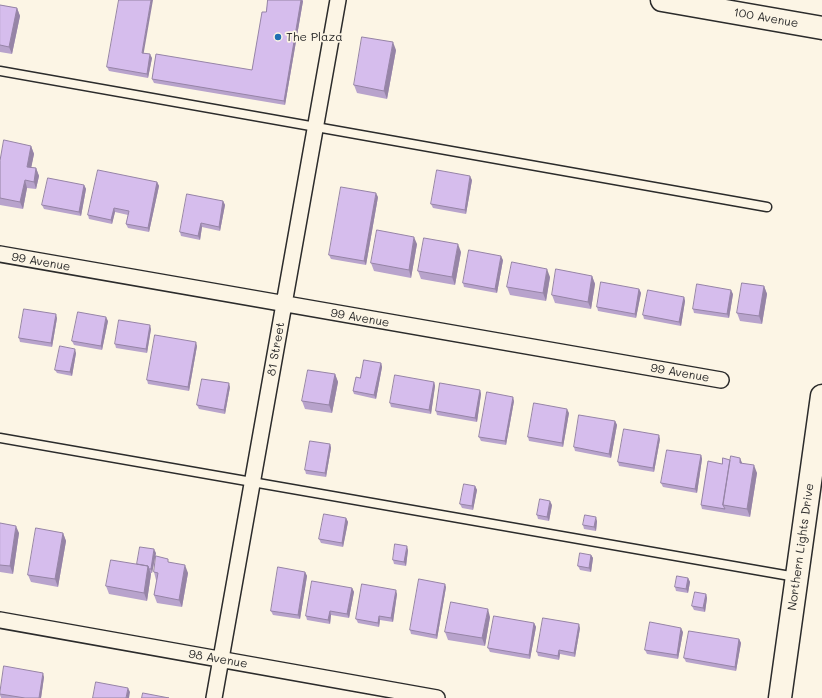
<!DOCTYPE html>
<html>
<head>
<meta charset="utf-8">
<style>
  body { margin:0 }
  canvas { display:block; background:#fcf5e5 }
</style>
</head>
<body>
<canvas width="822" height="698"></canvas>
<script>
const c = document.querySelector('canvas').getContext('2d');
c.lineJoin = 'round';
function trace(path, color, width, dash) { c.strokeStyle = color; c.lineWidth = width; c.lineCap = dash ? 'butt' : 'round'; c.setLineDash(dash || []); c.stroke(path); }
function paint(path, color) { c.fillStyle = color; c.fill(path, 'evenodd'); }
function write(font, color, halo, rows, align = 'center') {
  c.font = font + ' Mali,sans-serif'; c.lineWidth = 3.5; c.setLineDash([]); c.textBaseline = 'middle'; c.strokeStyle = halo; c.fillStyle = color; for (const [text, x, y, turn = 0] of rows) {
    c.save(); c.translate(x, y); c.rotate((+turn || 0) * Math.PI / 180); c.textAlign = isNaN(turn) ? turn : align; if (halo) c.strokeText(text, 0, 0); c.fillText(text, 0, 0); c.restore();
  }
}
const lane = new Path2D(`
  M0 71 767 207
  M0 438 796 577`);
const street = new Path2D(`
  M0 254 721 380
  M0 620 437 698
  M214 698 338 0`);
const secondary = new Path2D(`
  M662 0 822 28
  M780 698 822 396`);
const wall = new Path2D(`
  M268 0H303V1L285 105 154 83 152 79 252 70 266 12Z
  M0 5 17 8 20 16 12 54 0 52Z
  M396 50 387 99 357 93 354 85Z
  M144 53 152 58 148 78 109 71 107 67Z
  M31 146 34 154 31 167 36 168 39 176 36 189 27 188 23 209 0 205V161Z
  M472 180 466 214 433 208 431 204Z
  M157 182 159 186 149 232 128 228 126 224 128 215 115 212 112 224 89 219 88 215Z
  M84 185 86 189 81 216 44 209 42 205Z
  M378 197 366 265 331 259 329 255Z
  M223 201 225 205 220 231 202 227 200 240 181 236 180 232Z
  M417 244 411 278 374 271 371 263Z
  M461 252 455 285 421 279 418 271Z
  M503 260 497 293 464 287 463 283Z
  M592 276 595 284 591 309 555 303 552 295Z
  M550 277 546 301 510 295 507 287Z
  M764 286 767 294 762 324 740 321 737 313Z
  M639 289 641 293 636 318 598 311 597 307Z
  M733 294 729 318 694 313 693 309Z
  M684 297 685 301 681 326 644 319 643 315Z
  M57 318 52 347 20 342 19 338Z
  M108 321 102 350 74 345 72 341Z
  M151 329 147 353 116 348 115 344Z
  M197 346 189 391 148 384 147 380Z
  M76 353 72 376 57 373 55 370Z
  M381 363 382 367 376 399 354 394 353 391 360 378Z
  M335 374 338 382 332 413 305 409 302 401Z
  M434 382 435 386 431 414 391 407 390 403Z
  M230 387 225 414 199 409 197 405Z
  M480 390 481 394 477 422 437 415 436 411Z
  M514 401 506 445 481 441 479 437Z
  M569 413 563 447 529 441 528 437Z
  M615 421 617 425 611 458 575 451 574 447Z
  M660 439 654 472 619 466 618 462Z
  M330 444 331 448 326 477 306 474 305 470Z
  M701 455 702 459 697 493 663 487 661 483Z
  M743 463 757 473 750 517 702 509 701 505Z
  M475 486 477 490 473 510 462 508 460 504Z
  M552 505 549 521 538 519 537 515Z
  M346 518 348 522 343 547 321 543 319 539Z
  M597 521 596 531 584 529 583 525Z
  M0 523 19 533 13 574 0 572Z
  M63 533 66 541 58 587 31 582 28 575Z
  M408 550 406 566 394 564 393 560Z
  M156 553 152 573H151V574L147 601 109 594 106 586 137 564Z
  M591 555 593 558 591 572 580 570 578 566Z
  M170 562 188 573 182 607 157 603 154 595 157 580H156L154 572Z
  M305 572 307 576 300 619 273 615 271 611Z
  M688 578 690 582 688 593 676 591 675 587Z
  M446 587 437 639 411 634 410 630Z
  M352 588 354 592 349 618 331 615 330 624 307 620 306 616Z
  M397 594 393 622 380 620 379 627 358 623 356 619Z
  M706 594 707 598 705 612 694 610 692 606Z
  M490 617 485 646 448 640 445 632Z
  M534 623 536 627 530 659 490 652 488 648Z
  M580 628 575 657 560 654 559 660 538 656 537 652Z
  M683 632 678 659 647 654 645 650Z
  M739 639 741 643 736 671 686 662 684 658Z
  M44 677 41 698H1L0 695V692Z`);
const shadedWall = new Path2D(`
  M151 0H153L143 57 142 53Z
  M301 0 303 1 285 105 284 101Z
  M17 8 20 16 12 54 9 47Z
  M393 42 396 50 387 99 384 91Z
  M150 54 152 58 148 78 147 74Z
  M31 146 34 154 30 174 27 167Z
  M36 168 39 176 36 189 34 182Z
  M470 176 472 180 466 214 465 210Z
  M25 180 27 188 23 209 20 202Z
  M157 182 159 186 149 232 148 228Z
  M84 185 86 189 81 216 79 212Z
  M376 193 378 197 366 265 364 261Z
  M223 201 225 205 220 231 219 227Z
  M114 208 115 212 112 224 111 220Z
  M201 223 202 227 200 240 198 236Z
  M414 237 417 244 411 278 409 270Z
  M458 244 461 252 455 285 452 277Z
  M501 256 503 260 497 293 495 289Z
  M547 269 550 277 546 301 543 293Z
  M592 276 595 284 591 309 588 302Z
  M764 286 767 294 762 324 759 316Z
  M639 289 641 293 636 318 635 314Z
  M731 290 733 294 729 318 727 314Z
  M684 297 685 301 681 326 679 322Z
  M56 314 57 318 52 347 51 343Z
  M106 317 108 321 102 350 101 346Z
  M150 325 151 329 147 353 146 349Z
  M196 342 197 346 189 391 188 387Z
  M75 349 76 353 72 376 70 372Z
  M381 363 382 367 376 399 374 395Z
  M335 374 338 382 332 413 329 405Z
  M434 382 435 386 431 414 429 410Z
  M229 383 230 387 225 414 224 410Z
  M480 390 481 394 477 422 475 418Z
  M513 397 514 401 506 445 505 441Z
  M567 409 569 413 563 447 562 443Z
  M615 421 617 425 611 458 609 454Z
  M659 435 660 439 654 472 653 468Z
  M330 444 331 448 326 477 325 473Z
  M701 455 702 459 697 493 695 489Z
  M740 458 743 465 740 463Z
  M754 465 757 473 750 517 747 509Z
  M475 486 477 490 473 510 472 506Z
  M550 501 552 505 549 521 547 517Z
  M596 517 597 521 596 531 594 527Z
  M346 518 348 522 343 547 342 543Z
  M16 526 19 533 13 574 10 566Z
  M63 533 66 541 58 587 55 579Z
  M407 546 408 550 406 566 404 562Z
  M154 549 156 553 152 573 151 569Z
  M591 555 593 558 591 572 589 568Z
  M185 565 188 573 182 607 179 600Z
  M148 566 151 574 147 601 144 593Z
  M305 572 307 576 300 619 298 615Z
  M688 578 690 582 688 593 686 589Z
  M445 584 446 587 437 639 436 635Z
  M352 588 354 592 349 618 347 614Z
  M396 590 397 594 393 622 391 618Z
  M706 594 707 598 705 612 703 608Z
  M488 609 490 617 485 646 482 638Z
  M330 611 331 615 330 624 328 620Z
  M379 616 380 620 379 627 378 623Z
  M534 623 536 627 530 659 529 655Z
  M579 624 580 628 575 657 574 653Z
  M681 628 683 632 678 659 677 655Z
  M739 639 741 643 736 671 735 667Z
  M559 650 560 654 559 660 558 656Z
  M43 673 44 677 41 698H39Z
  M128 688 130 692 129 698H126Z`);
const building = new Path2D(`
  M119 0H151L142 53 150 54 147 74 107 67Z
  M268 0H301L284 101 152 79 156 54 252 70 262 12H266Z
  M0 5 17 8 9 47 0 45Z
  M362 37 393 42 384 91 354 85Z
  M4 140 31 146 27 167 36 168 34 182 25 180 20 202 0 198V161Z
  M98 170 157 182 148 228 126 224 129 211 114 208 111 220 88 215Z
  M437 170 470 176 465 210 431 204Z
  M48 178 84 185 79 212 42 205Z
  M341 187 376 193 364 261 329 255Z
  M187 194 223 201 219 227 201 223 198 236 180 232Z
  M377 230 414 237 409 270 371 263Z
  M424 238 458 244 452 277 418 271Z
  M469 250 501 256 495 289 463 283Z
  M512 262 547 269 543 293 507 287Z
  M556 269 592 276 588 302 552 295Z
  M601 282 639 289 635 314 597 307Z
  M742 283 764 286 759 316 737 313Z
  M697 284 731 290 727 314 693 309Z
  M648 290 684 297 679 322 643 315Z
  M24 309 56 314 51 343 19 338Z
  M78 312 106 317 101 346 72 341Z
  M119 320 150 325 146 349 115 344Z
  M155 335 196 342 188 387 147 380Z
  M60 346 75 349 70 372 55 370Z
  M364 360 381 363 374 395 353 391 356 377 360 378Z
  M308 370 335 374 329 405 302 401Z
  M395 375 434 382 429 410 390 403Z
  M202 379 229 383 224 410 197 405Z
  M440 383 480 390 475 418 436 411Z
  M487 392 513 397 505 441 479 437Z
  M534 403 567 409 562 443 528 437Z
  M579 415 615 421 609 454 574 447Z
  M624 429 659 435 653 468 618 462Z
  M310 441 330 444 325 473 305 470Z
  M667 450 701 455 695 489 661 483Z
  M731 456 740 458V463L754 465 747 509 723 505Z
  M723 458 730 460 723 505 725 509 701 505 708 461 722 464Z
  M464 484 475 486 472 506 460 504Z
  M540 499 550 501 547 517 537 515Z
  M324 514 346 518 342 543 319 539Z
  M585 515 596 517 594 527 583 525Z
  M0 523 16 526 10 566 0 565Z
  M36 528 63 533 55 579 28 575Z
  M395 544 407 546 404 562 393 560Z
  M140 547 154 549 151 569H149L148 566 137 564Z
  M580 553 591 555 589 568 578 566Z
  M156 556 168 559V562L185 565 179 600 154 595 158 573 154 572Z
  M111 560 148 566 144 593 106 586Z
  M278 567 305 572 298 615 271 611Z
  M677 576 688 578 686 589 675 587Z
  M419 579 445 584 436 635 410 630Z
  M312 581 352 588 347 614 330 611 328 620 306 616Z
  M362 584 396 590 391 618 379 616 378 623 356 619Z
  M695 592 706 594 703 608 692 606Z
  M451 602 488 609 482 638 445 632Z
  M494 616 534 623 529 655 488 648Z
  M543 618 579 624 574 653 559 650 558 656 537 652Z
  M650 622 681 628 677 655 645 650Z
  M689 631 739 639 735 667 684 658Z
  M4 666 43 673 39 698H25L0 694Z
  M96 682 128 688 126 698H93Z
  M143 693 169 698H142Z`);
const markers = [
  [278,37,4,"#1f6fb2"]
];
const streetNames = [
  ["100 Avenue",766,18,10],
  ["99 Avenue",41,262,10],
  ["99 Avenue",360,318,10],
  ["81 Street",276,349,-80],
  ["99 Avenue",680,373,10],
  ["Northern Lights Drive",801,547,-82],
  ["98 Avenue",218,659,10]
];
const poiNames = [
  ["The Plaza",286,37]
];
trace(lane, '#2b2b2b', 11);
trace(street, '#2b2b2b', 18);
trace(secondary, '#2b2b2b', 25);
trace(lane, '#fcf5e5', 8);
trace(street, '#fcf5e5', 15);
trace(secondary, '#fcf5e5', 22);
paint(wall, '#b8a3cc');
paint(shadedWall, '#9684a6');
paint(building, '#d6bded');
trace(building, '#9684a6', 1);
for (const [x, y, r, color] of markers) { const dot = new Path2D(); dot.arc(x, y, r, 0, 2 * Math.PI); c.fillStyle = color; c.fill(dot); trace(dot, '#fcf5e5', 1.5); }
write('12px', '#2b2b2b', '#fcf5e5', streetNames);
write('12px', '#2b2b2b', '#fcf5e5', poiNames, 'left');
</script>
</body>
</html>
